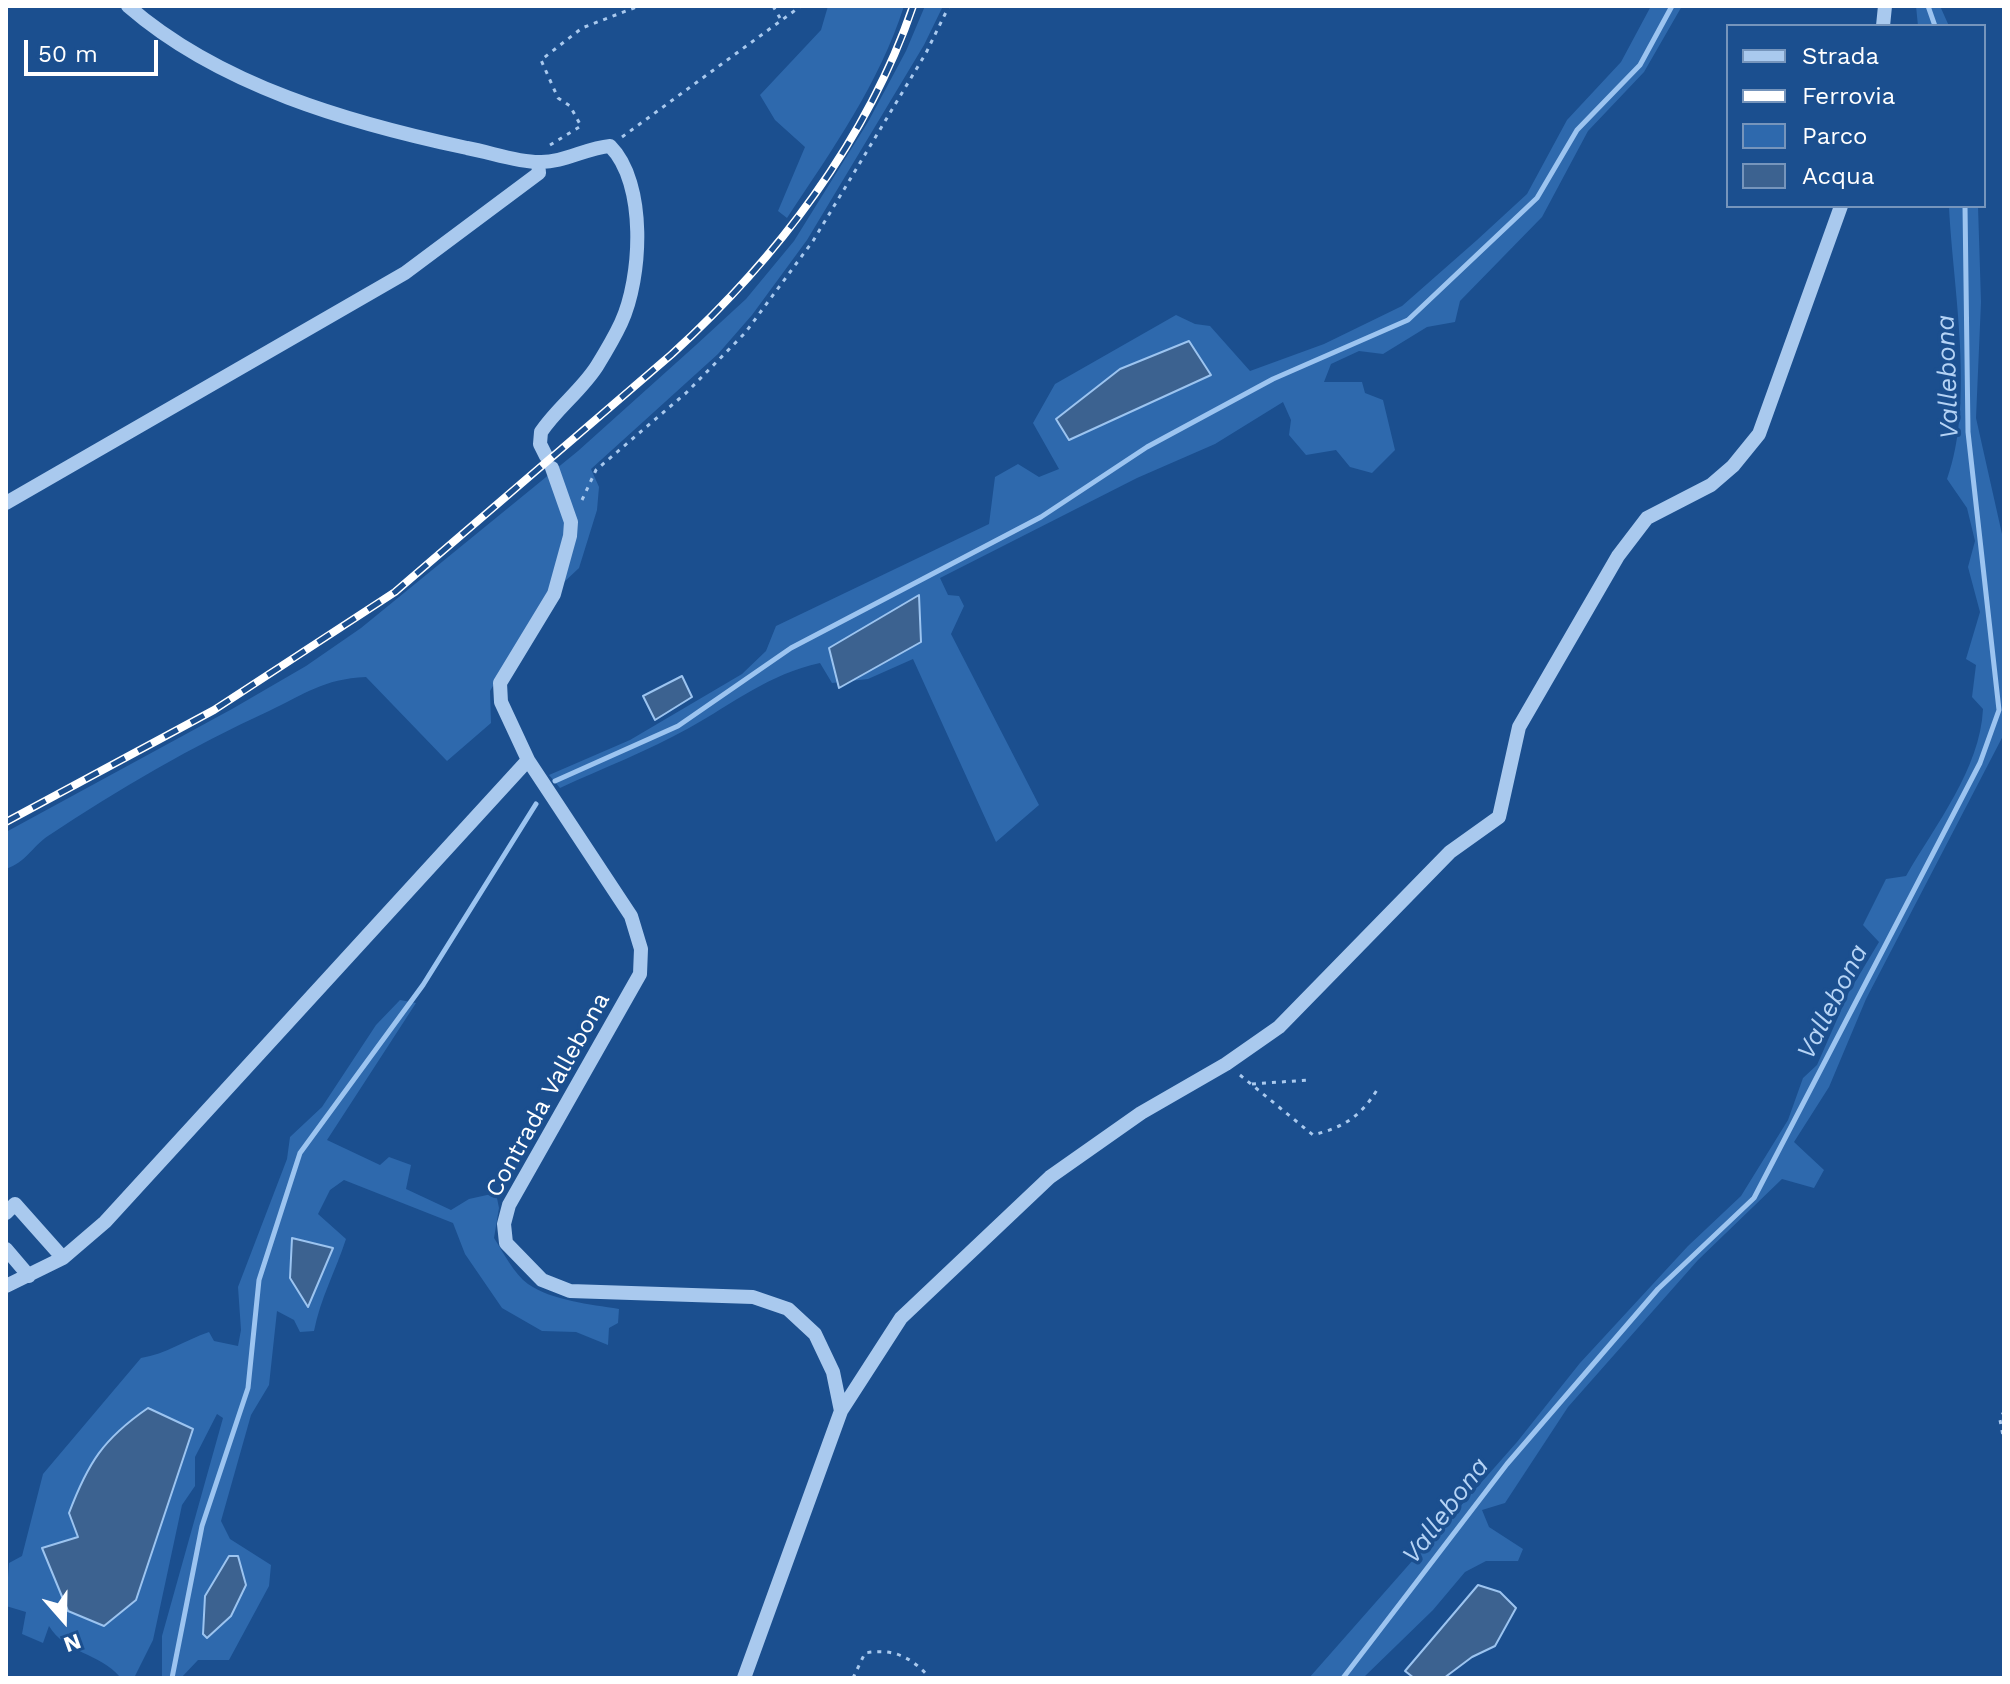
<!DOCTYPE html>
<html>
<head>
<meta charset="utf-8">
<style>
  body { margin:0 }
  #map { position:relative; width:2010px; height:1684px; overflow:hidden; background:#1b4f8f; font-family:"Work Sans",sans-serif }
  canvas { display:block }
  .frame { position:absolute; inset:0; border:8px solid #fff; pointer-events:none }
  .legend { position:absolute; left:1726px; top:24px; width:260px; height:184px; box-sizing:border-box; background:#1b4f8f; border:2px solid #7695bc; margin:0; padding:10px 14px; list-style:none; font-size:24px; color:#fff }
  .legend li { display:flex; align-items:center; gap:16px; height:40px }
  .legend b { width:40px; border:2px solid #7695bc }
  .north { position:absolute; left:24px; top:1580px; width:80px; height:80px; -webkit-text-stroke:6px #1b4f8f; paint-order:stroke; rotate:160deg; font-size:22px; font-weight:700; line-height:32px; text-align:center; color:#fff }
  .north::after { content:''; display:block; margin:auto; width:28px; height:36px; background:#fff; clip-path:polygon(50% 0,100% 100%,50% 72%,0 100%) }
  .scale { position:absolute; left:24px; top:40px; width:134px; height:36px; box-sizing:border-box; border:4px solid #fff; border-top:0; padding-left:10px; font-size:24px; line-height:28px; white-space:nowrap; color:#fff; -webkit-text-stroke:6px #1b4f8f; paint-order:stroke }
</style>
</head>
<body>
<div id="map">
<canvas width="2010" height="1684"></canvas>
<div class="frame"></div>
<ul class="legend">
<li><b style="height:10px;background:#a9c9ee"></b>Strada</li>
<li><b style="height:10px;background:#fff"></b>Ferrovia</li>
<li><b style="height:22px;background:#2e69ad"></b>Parco</li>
<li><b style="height:22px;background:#3c6290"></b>Acqua</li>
</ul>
<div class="north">N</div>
<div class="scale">50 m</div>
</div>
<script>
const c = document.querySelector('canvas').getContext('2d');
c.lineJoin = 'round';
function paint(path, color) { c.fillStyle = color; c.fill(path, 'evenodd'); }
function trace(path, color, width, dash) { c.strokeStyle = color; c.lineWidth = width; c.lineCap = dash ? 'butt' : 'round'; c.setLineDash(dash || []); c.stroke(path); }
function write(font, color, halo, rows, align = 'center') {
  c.font = font + ' "Work Sans",sans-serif'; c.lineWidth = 7; c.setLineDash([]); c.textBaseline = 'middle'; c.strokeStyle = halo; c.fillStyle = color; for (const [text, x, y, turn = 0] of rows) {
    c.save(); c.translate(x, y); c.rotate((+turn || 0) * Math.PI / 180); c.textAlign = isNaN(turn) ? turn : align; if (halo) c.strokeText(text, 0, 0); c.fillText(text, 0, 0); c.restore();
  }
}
const green = new Path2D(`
  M828 6H904C879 84 832 150 787 218L778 211 805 147 775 120 760 95 821 30Z
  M925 6H943L924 45 807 240 752 315 718 354 591 469 599 487 597 510 579 568 545 600 490 691 491 723 447 761 366 677C323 679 305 694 269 711 192 746 119 789 48 836 32 847 26 862 6 869V832L232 709 306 666 361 628 578 451 696 345 746 299 794 241 868 122 906 51Z
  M1651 6H1682L1644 72 1588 131 1542 217 1460 301 1455 322 1427 327 1383 354 1359 351 1331 364 1324 382H1362L1365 393 1383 400 1395 450 1372 473 1350 467 1336 450 1306 455 1289 435 1291 420 1283 402 1215 444 1137 478 940 578 948 595 959 596 964 606 951 634 1039 805 996 842 913 659 868 679 832 683 820 663C769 674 734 703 689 728 648 751 603 768 560 788L549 775 630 740 742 674 766 651 776 626 989 524 995 477 1018 464 1039 477 1059 469 1033 423 1055 384 1176 315 1195 324 1210 326 1250 371 1324 344 1402 306 1477 240 1527 194 1567 120 1621 62Z
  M1916 6H1940L1949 26H1918Z
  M1978 206 1981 302 1976 418 2004 543V734L1866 999 1829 1087 1794 1142 1824 1170 1814 1188 1782 1179 1698 1260 1568 1407 1505 1503 1482 1510 1489 1527 1523 1549 1518 1561H1486L1465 1572 1433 1610 1363 1678H1309L1517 1442 1580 1363 1688 1246 1741 1196 1788 1120 1803 1078 1817 1065 1849 992 1879 942 1863 925 1886 879 1906 876C1936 824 1980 769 1983 709L1972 697 1976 665 1966 659 1980 612 1968 567 1975 541 1967 508 1947 479C1975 402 1953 289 1949 207Z
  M400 1000 416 1003 327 1140 380 1165 389 1157 411 1165 406 1189 451 1210 469 1199 496 1193 499 1208 494 1238C503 1252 514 1274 528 1284 553 1301 590 1304 619 1309L618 1323 609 1328 608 1345 576 1332 542 1331 502 1308 465 1254 453 1223 344 1180 330 1190 318 1214 346 1239C336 1270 320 1299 314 1331L300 1332 294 1320 277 1311 269 1385 251 1415 221 1521 230 1539 271 1565 269 1586 229 1660H198L181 1678H162V1636L223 1418 217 1414 195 1457V1486L182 1505 153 1640 134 1678 120 1677C100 1653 65 1653 49 1626L43 1643 22 1634 26 1612 6 1606 9 1563 22 1556 43 1474 141 1358C166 1354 185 1340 209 1332L214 1341 238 1346 241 1330 238 1287 287 1159 290 1137 322 1107 376 1025Z`);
const water = new Path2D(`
  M1189 341 1211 375 1069 440 1056 419 1120 369Z
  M919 595 921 642 839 688 829 648Z
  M682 676 692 697 655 720 643 696Z
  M292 1238 333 1248 308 1307 290 1278Z
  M148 1408 193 1429 136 1600 104 1626 68 1611 42 1548 78 1537 69 1513C88 1463 103 1439 148 1408Z
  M229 1556H238L246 1585 231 1616 207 1638 203 1634 205 1596Z
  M1478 1585 1500 1592 1516 1608 1495 1646 1472 1657 1444 1678H1414L1405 1671Z`);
const stream = new Path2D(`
  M1928 6 1935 26
  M555 781 678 726 791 648 1041 517 1147 447 1273 379 1408 320 1537 198 1577 130 1640 65 1672 6
  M172 1678 202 1526 248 1388 259 1280 300 1153 423 985 536 804
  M1343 1678 1507 1464 1658 1289 1754 1198 1980 763 1999 710 1968 432 1965 206`);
const path = new Path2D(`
  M773 6 780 18
  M622 137 801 6
  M550 145 581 126 570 106 558 98 541 60 582 28 639 6
  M582 500 596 470 686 393 745 333 813 241 926 53 949 6
  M1240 1075 1313 1135C1344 1127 1360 1117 1377 1090
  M1252 1084 1309 1080
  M2004 1411 2000 1420 2004 1441
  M611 1678H613
  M853 1678 865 1653C894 1648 911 1657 930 1678`);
const minor = new Path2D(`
  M128 6C220 86 350 123 467 148 490 152 516 162 539 162 563 163 586 148 610 146 647 183 642 278 621 323 614 338 605 353 597 366 581 391 557 408 541 432L540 444 546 456
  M1883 26 1885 6
  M552 468 571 522 570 536 554 594 500 683 501 702 528 760 631 916 641 949 640 974 509 1205 504 1224 506 1243 542 1280 570 1291 753 1297 788 1309 815 1334 833 1372 841 1411 744 1678
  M6 503 405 273 539 173 538 162
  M6 1213 15 1204 63 1258
  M6 1249 29 1276
  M6 1286 63 1258 105 1222 528 760
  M841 1411 901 1318 1050 1177 1141 1113 1226 1064 1279 1027 1450 852 1499 817 1519 727 1618 556 1647 518 1711 485 1733 466 1759 434 1841 206`);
const rail = new Path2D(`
  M6 822 214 710 395 592 672 354C776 259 867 141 913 6`);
const streetNames = [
  ["Contrada Vallebona",548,1095,-61]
];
const waterNames = [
  ["Vallebona",1948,377,-92],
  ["Vallebona",1833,1002,-63],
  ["Vallebona",1446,1511,-53]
];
paint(green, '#2e69ad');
paint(water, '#3c6290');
trace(water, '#9cc4f0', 2);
trace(stream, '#9cc4f0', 5);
trace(path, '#a9c9ee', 3, [4, 6]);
trace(minor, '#a9c9ee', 14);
trace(rail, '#fff', 8);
trace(rail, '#1b4f8f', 5, [15]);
write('24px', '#fff', '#1b4f8f', streetNames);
write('italic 26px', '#b5d3f5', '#1b4f8f', waterNames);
</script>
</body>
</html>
